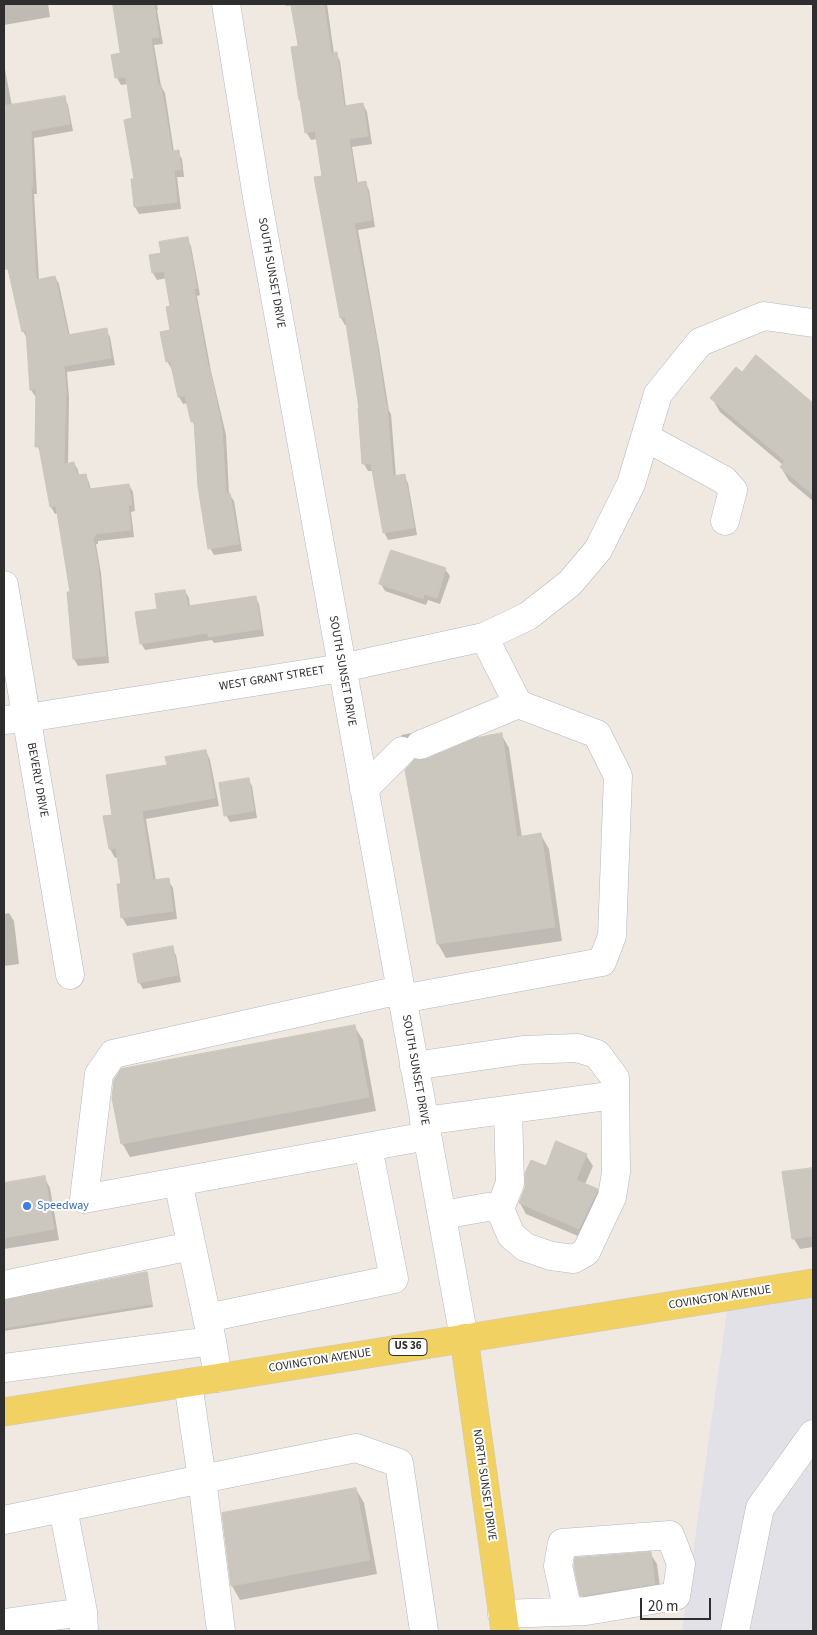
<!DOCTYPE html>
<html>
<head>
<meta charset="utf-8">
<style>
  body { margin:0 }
  #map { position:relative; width:817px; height:1635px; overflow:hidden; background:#efe9e1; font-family:"Source Sans 3",sans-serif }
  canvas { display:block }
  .frame { position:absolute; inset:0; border:5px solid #2e2e2e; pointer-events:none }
  .scale { position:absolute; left:640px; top:1598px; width:71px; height:22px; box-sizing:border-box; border:2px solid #2e2e2e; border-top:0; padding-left:6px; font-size:15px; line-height:18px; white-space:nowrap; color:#2e2e2e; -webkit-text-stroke:4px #fff; paint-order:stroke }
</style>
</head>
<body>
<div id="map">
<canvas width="817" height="1635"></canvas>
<div class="frame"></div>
<div class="scale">20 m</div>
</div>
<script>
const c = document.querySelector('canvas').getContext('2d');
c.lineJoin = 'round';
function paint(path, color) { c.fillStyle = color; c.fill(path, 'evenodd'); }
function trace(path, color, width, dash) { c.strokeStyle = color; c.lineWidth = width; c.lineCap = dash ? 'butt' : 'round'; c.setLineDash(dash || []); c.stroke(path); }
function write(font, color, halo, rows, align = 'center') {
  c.font = font + ' "Source Sans 3",sans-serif'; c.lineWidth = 4; c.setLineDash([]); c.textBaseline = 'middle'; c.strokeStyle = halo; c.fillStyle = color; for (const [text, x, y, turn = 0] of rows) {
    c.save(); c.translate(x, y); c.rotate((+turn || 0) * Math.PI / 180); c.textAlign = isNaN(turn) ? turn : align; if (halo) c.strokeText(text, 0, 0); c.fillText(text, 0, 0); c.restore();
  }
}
const industrial = new Path2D(`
  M813 1283V1631H682L729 1296Z`);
const shadow = new Path2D(`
  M4 4H48L50 17 4 25Z
  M114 4H157L158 10H157L163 44 154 45 161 86 165 93 174 152H178L182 159 184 177H177L181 209 139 214 135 207 134 119 128 84 121 85 117 78 122 54Z
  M285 4H327L334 54H336L340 61 346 107 363 104 367 112 372 144 352 147 358 184 365 182 369 190 375 227 358 230 379 348 389 411 391 414 396 477 404 475 408 483 417 535 388 540 384 532 374 471H368L364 464 361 409 348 325H345L341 318 317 139 311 140 306 132 302 104 300 100 299 47 293 5 286 6Z
  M4 64 12 106 64 98 68 105 73 131 34 138 37 194H34L39 280 55 277 59 284 70 336 106 330 110 337 115 365 67 372 69 398 68 464 74 463 78 470 79 476 85 475 89 482 91 490 129 485 133 492 135 511 131 512 134 537 98 541V544H96L101 573 109 663 78 666 74 659 71 593 58 513 55 514 51 507 41 453 37 446 38 396H35L31 390 27 339 23 331 11 276 7 268 4 222Z
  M187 239 191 246 200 295 197 296 211 371 226 435 229 494 234 501 242 551 214 555 210 548 196 428 192 421 188 403 183 404 179 397 172 368H171L167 361 172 331V307L167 278 157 280 153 273 150 256 162 254Z
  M757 356 813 405V501L789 481 781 467 783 465 720 412 712 398 742 374Z
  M445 569 450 576 440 604 428 600 426 605 385 591 381 584Z
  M185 591 189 598 190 607 255 597 259 604 264 636 214 643 212 640 145 650 141 643 158 610Z
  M412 733 419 746 409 750 401 735Z
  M501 734 509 748 522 838 541 835 549 849 562 941 446 958 438 944 418 762Z
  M206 751 210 760 219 806 146 819 156 881 168 880 173 888 177 919 127 926 122 917V885L118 857 115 858 110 849 104 817 114 816 168 766Z
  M248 779 252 786 257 818 230 822 226 815Z
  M9 913 14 921 19 964 4 966V914Z
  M172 948 176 955 181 982 143 989 139 982Z
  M354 1026 363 1040 376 1111 130 1157 122 1143Z
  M586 1155 593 1166 585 1184 597 1190 603 1200 585 1239 526 1214 520 1203 526 1189 546 1168Z
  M813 1169V1247L800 1249 794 1239 784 1173Z
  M44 1177 50 1188 59 1240 4 1249V1184Z
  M147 1273 153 1307 4 1331V1301Z
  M356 1489 364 1503 377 1574 240 1600 232 1586 223 1514Z
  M650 1553 657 1564 661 1594 588 1606 582 1595Z`);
const building = new Path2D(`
  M113 4H154L159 37 151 38 158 85H161L172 151 179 150 181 170H174L177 202 134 207 131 179H134L124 120 132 118 126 77 115 78 111 55 120 53Z
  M291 4H324L331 53 337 52 344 106 363 103 368 136 349 139 356 183 366 181 372 220 354 223 376 339 386 405H387L393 476 405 474 414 528 383 533 371 464H362L358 408H359L345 317 340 318 314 177 322 176 315 131 305 133 300 100H299L291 47 298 46Z
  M65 96 70 124 31 131 33 187H31L36 280 55 276 68 335 107 328 111 358 64 366 66 390 64 464 74 462 77 475 86 474 89 489 129 484 132 505H128L131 530 95 534V537H93L98 565 106 656 73 659 67 592H70L56 506 50 507 39 447H35L36 389 30 390 26 331 22 332 8 269H5L4 240V106Z
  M188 237 197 288 194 289 208 366H209L222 427 226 493H230L239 544 208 549 198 487 194 421 191 422 185 396 178 397 170 361 166 362 160 332 170 330 166 307 170 306 164 271 152 273 149 255 161 253 159 242Z
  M756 355 813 403V495L780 467 785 461 710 398 736 367 742 372Z
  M391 550 446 568 437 598 424 594 423 599 379 584Z
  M185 590 188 606 256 596 261 629 208 637V633L140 644 135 612 157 609 155 594Z
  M502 733 517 837 541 833 555 927 437 944 405 770 415 759 418 760 426 759 476 738Z
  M206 750 215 798 142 811 153 880 169 878 173 911 121 918 117 884H121L116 848 109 849 103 816 112 815 106 775 167 765 165 757Z
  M249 778 254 811 224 816 219 783Z
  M173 946 178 975 138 983 133 954Z
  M355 1025 369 1097 121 1144 112 1098 114 1080 121 1069Z
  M556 1141 587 1154 576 1180 598 1189 579 1229 519 1203 525 1188V1173L531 1160 546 1166Z
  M813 1168V1236L792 1239 782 1172Z
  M45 1176 54 1229 4 1238V1183Z
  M147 1272 152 1304 4 1328V1300Z
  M356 1488 370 1560 231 1586 222 1513Z
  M651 1552 655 1584 580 1596 574 1566 575 1558Z`);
const minor = new Path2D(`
  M226 4 257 197 464 1338
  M645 437 724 480 733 490 725 521
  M4 585 70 975
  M4 720 27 718 342 668 484 637 528 616 570 583 598 550 631 484 658 394 700 342 764 316 813 323
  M420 745 518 704
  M364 789 402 751
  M400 990 113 1054 99 1074 84 1199 427 1136
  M402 999 602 962 612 936 618 776 597 734 518 704 484 637
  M414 1066 523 1050 577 1048 597 1054 615 1078 616 1172 612 1197 586 1252 574 1259 551 1256 525 1247 511 1235 500 1209 488 1207 442 1215
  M424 1121 615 1095
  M178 1182 212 1341 218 1378
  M500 1209 510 1183 508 1110
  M4 1285 191 1246
  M207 1318 394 1279 368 1147
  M4 1368 212 1341
  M188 1383 202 1479 356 1448 399 1463 424 1631
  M63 1508 83 1612 84 1631
  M4 1520 202 1479 221 1631
  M502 1614 586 1611 676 1596 681 1564 670 1535 562 1543 558 1566 568 1612
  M4 1623 83 1612
  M735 1631 760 1508 813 1434`);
const major = new Path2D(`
  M464 1338 505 1631
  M4 1412 813 1283`);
const markers = [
  [27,1206,5,"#3f7fe0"]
];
const shields = [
  [408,1347,38]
];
const shieldNames = [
  ["US 36",408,1347]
];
const streetNames = [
  ["SOUTH SUNSET DRIVE",271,273,80],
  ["SOUTH SUNSET DRIVE",342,671,80],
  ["WEST GRANT STREET",272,679,-9],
  ["BEVERLY DRIVE",37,780,80],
  ["SOUTH SUNSET DRIVE",415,1070,80],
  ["COVINGTON AVENUE",720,1298,-9],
  ["COVINGTON AVENUE",320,1361,-9],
  ["NORTH SUNSET DRIVE",484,1485,82]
];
const shopNames = [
  ["Speedway",37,1206]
];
paint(industrial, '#e3e1e8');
paint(shadow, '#0003');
paint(building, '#cbc7bf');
trace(building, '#cbc5ba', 1);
trace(minor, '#b4b7c1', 29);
trace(major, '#c9c9c9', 29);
trace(minor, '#fff', 28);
trace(major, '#f2d163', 28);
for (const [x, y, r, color] of markers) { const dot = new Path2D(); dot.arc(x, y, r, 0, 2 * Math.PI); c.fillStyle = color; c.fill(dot); trace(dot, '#fff', 2); }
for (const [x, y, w] of shields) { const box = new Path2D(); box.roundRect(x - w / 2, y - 8.5, w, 17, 4); c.fillStyle = '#fff'; c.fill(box); trace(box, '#2e2e2e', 1); }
write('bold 11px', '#2e2e2e', null, shieldNames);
write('12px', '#2e2e2e', '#fff', streetNames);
write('12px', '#366cbe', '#fff', shopNames, 'left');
</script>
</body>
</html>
